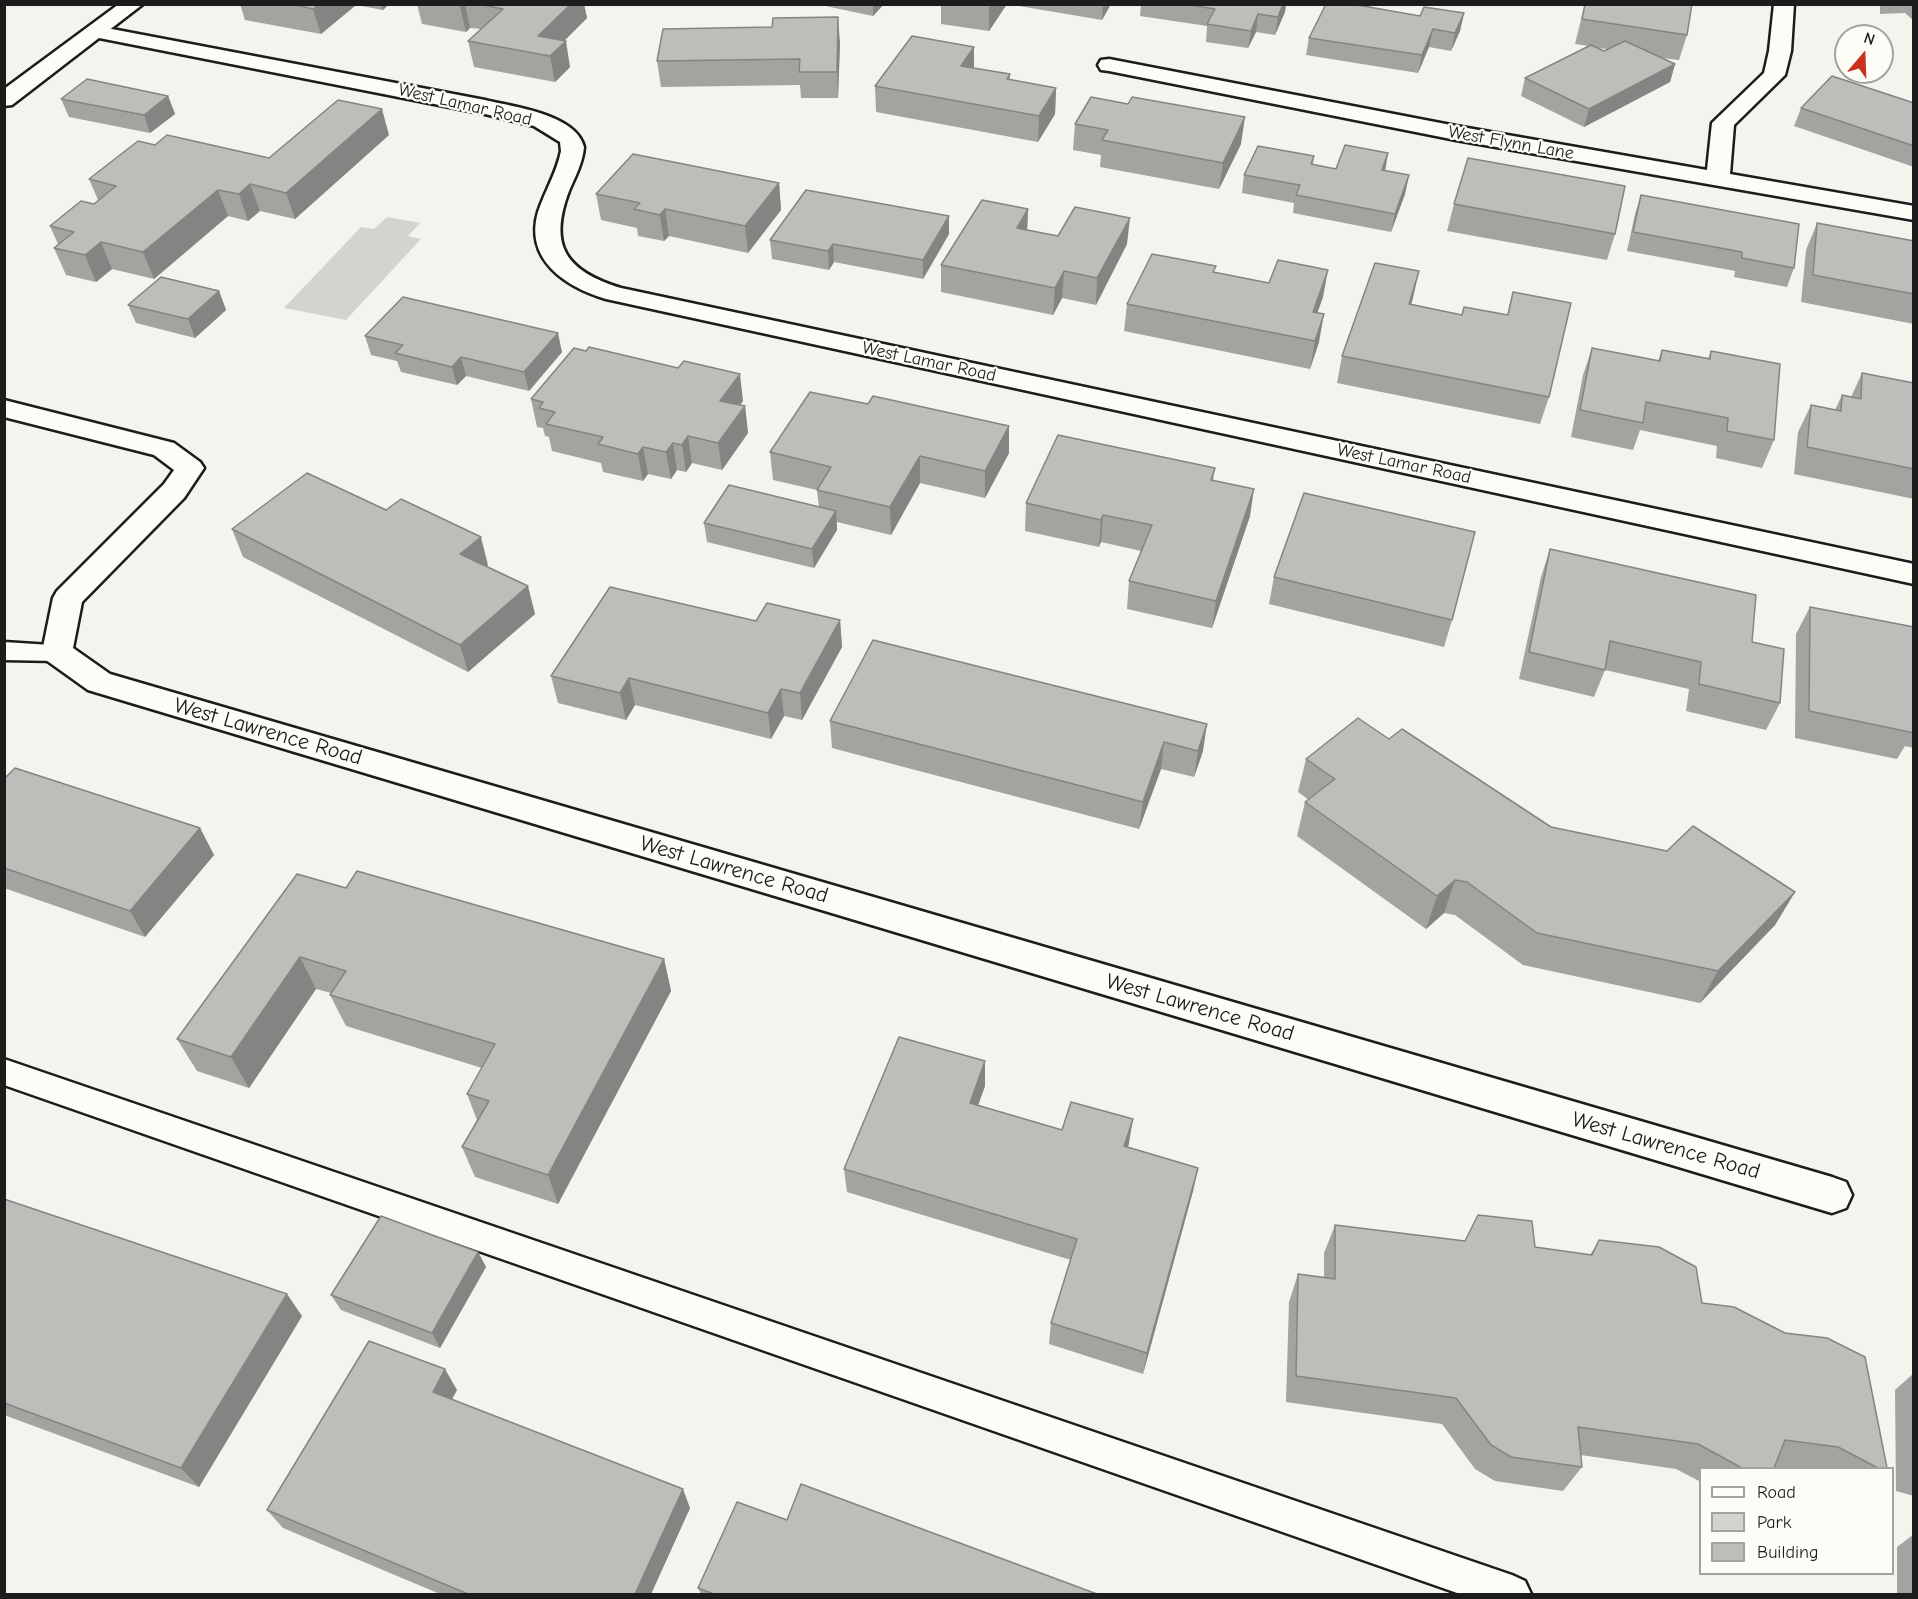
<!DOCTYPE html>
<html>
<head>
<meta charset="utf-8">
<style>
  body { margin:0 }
  #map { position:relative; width:1918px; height:1599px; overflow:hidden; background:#f4f3ee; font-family:"Comic Neue",sans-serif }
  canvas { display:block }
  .frame { position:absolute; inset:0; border:6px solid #1c1c1c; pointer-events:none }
  .legend { position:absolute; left:1699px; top:1467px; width:195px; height:108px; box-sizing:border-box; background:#fdfcf7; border:2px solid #a3a29f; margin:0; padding:8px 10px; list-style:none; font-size:18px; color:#1c1c1c }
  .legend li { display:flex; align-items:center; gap:12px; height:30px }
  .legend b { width:30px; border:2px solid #a3a29f }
  .north { position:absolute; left:1834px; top:24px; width:60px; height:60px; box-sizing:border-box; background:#fdfcf7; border:2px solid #a3a29f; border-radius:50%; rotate:19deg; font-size:16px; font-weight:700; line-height:24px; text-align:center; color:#1c1c1c }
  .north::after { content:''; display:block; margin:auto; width:21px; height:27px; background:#c8321e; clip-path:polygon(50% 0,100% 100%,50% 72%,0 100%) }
</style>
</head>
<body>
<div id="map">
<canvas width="1918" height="1599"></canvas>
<div class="frame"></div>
<ul class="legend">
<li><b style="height:8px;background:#fdfcf7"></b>Road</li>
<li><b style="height:16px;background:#d4d3cf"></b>Park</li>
<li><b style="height:16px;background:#bebdba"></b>Building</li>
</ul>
<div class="north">N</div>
</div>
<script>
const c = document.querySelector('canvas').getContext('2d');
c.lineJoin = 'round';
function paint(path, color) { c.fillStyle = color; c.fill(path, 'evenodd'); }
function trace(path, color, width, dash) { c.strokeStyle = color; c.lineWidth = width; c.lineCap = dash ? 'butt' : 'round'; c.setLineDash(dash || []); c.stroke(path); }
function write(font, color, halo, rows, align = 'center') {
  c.font = font + ' "Comic Neue",sans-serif'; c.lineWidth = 4.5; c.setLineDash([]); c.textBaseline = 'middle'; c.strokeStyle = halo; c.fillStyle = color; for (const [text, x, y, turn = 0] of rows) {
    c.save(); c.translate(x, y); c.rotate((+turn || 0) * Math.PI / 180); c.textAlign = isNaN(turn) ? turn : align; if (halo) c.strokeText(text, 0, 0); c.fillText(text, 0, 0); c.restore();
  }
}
const green = new Path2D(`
  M387 217 420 223 408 236 421 239 346 320 284 308 361 227 374 229Z`);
const lane = new Path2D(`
  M4 642 66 646 70 652 66 658 57 661 4 660Z
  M4 1059 1512 1575 1525 1581 1531 1594H1460L4 1085Z`);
const street = new Path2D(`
  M1774 4H1794L1791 51 1785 75 1734 125 1730 174 1914 206V220L1456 140 1109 71 1101 70 1098 65 1101 60 1109 59 1456 126 1707 170 1712 123 1764 73 1769 51Z
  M96 26 485 100C513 107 576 114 584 147 583 162 575 177 569 191 548 246 566 271 621 288L1914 564V584L606 299C566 287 524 260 538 212 545 191 557 172 561 151L560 142 534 126 485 114 89 36 86 32 89 28Z
  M4 400 174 443 200 462 204 468 184 498 82 602 73 648 110 674 1832 1177 1846 1182 1852 1195 1846 1208 1832 1213 88 690 46 660 42 652 53 598 57 591 164 484 174 470 154 455 4 417Z`);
const secondary = new Path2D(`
  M119 4H143L12 105 4 106V89Z`);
const wall = new Path2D(`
  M240 4H389L383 10 356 5 321 34 245 20Z
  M417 4H584L587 18 564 41 570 67 555 82 474 67 468 41 481 29 470 28 466 32 422 24Z
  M816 4H884L873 16Z
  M941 4H1007L989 31 941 24Z
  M1007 4H1111L1102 20Z
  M1141 4H1286L1285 12 1275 35 1256 32 1248 48 1206 42 1207 26 1140 16Z
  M1585 4 1687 35 1679 60 1662 58 1675 64 1670 82 1584 127 1521 96 1525 78 1589 46 1575 44ZM1597 48 1608 49 1604 51Z
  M1880 4H1914V21L1905 13 1880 14Z
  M1464 13 1460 31 1451 51 1429 47 1418 73 1306 55 1309 38 1420 16Z
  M840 43 838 98H801L800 85 661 87 657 61Z
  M974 68 1010 74V80L1056 88 1055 114 1038 142 876 112 875 86Z
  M168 96 175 114 150 133 69 117 61 99Z
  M1914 103V167L1794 126 1801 108Z
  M1075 124 1241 144 1219 189 1100 167 1101 155 1073 150Z
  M389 135 295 219 260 211 248 221 228 216 154 279 112 269 96 282 66 275 54 248 58 244 50 226 94 204 98 200 89 179 155 145 269 158Z
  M1314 156 1313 165 1336 169 1385 171 1409 175 1405 194 1391 232 1293 213 1294 203 1242 193 1244 175Z
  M779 183 781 210 748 253 669 236 664 241 638 236 637 228 601 220 596 194Z
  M1641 195 1794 268 1787 287 1734 277 1735 271 1627 251 1635 214Z
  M1454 204 1615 234 1607 260 1447 231Z
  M1028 209 1027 230 1058 236 1127 244 1096 305 1062 298 1053 315 941 292V265Z
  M949 216V234L923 279 834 262 829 270 772 259 770 240Z
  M1817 223 1914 241V324L1801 302 1806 250Z
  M1215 273 1323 297 1317 313 1319 342 1310 369 1124 331 1127 304Z
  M219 291 226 310 195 338 136 323 128 305Z
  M1513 292 1549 397 1540 424 1337 383 1342 356 1413 298 1411 304 1462 315H1507Z
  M365 336 562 352 529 391 466 376 457 385 401 372 397 361 371 355Z
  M1592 348 1658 361 1662 350 1708 358 1711 351 1774 440 1762 468 1716 458 1717 446 1640 430 1633 450 1571 437 1583 375Z
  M1862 373 1914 383V499L1794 474 1798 432 1811 405 1835 410 1842 395 1851 397Z
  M531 399 743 401 740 405 745 406 748 433 722 470 692 463 686 472 677 470 671 479 648 474 643 481 603 472 601 463 552 451 549 437 545 436 543 428 537 427Z
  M1009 426V453L985 498 920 483 891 535 837 522V530L814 568 707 542 704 523 819 507 817 490 773 480 770 452Z
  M1215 468 1213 481 1250 516 1212 628 1127 609 1129 581 1141 551 1101 542 1099 547 1025 531 1026 503Z
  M232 529 488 565 486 566 535 614 468 672 243 557Z
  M1550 549 1752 642 1780 703 1766 730 1686 711 1689 689 1605 670 1594 697 1519 679 1541 577Z
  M1274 577 1452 620 1444 647 1269 604Z
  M1810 607 1914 627V748L1905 746 1897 759 1795 738 1796 634Z
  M840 620 842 647 802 720 784 716 771 739 635 705 626 720 558 703 551 676 756 621Z
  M873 640 1203 751 1194 777 1161 769 1139 829 832 748 830 721Z
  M1389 739 1551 827 1795 892 1775 925 1700 1003 1523 965 1455 915 1444 913 1426 929 1297 836 1305 802 1309 800 1298 792 1306 759Z
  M4 779 200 828 214 855 145 937 4 888Z
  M346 888 664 959 671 991 558 1204 475 1177 462 1147 477 1120 467 1094 482 1068 346 1026 330 995 331 993 316 989 249 1088 197 1071 177 1039Z
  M985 1086 978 1106 1062 1130 1129 1143 1128 1147 1198 1168 1193 1191 1143 1374 1049 1344 1051 1323 1071 1260 847 1192 844 1169Z
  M4 1199 302 1316 199 1487 4 1415Z
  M1335 1225 1465 1241 1535 1247 1590 1255 1599 1240 1702 1303 1887 1468H1788L1775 1467 1774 1468H1701V1482L1676 1469 1581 1455 1582 1467 1563 1491 1495 1481 1475 1469 1442 1424 1286 1402 1289 1302 1298 1274 1324 1277V1253Z
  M478 1252 486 1267 440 1348 341 1310 331 1295Z
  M1914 1373V1496L1896 1491 1895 1390Z
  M457 1390 452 1399 690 1508 651 1594H440L283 1528 267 1510Z
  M787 1520 1097 1594H701L698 1588Z
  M1914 1534V1594H1897V1547Z`);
const shadedWall = new Path2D(`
  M319 4H355L356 5 321 34 313 9Z
  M381 4H389L383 10Z
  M462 4H465L470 28 466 32 460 6Z
  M571 4H584L587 18 549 56 538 36Z
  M873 4H884L873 16Z
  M990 4H1007L989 31V6Z
  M1103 4H1111L1102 20Z
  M1283 4H1286L1285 12 1275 35 1278 17Z
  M1464 13 1460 31 1451 51 1455 33Z
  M1258 14 1256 32 1248 48 1251 31Z
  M838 17 840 43 838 98 837 72Z
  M1433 29 1429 47 1418 73 1422 55Z
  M566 41 570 67 555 82 550 56Z
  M974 47V73L961 66Z
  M1675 64 1670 82 1584 127 1589 109Z
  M1056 88 1055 114 1038 142 1039 116Z
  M168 96 175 114 150 133 144 115Z
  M382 109 389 135 295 219 286 193Z
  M1245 117 1241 144 1219 189 1223 163Z
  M1388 153 1385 172 1382 170Z
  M1409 175 1405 194 1391 232 1395 214Z
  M779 183 781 210 748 253 745 226Z
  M250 184 260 211 248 221 239 194Z
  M218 190 228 216 154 279 143 252Z
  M665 209 669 236 664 241 660 215Z
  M1028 209 1027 235 1017 228Z
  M949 216V234L923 279V260Z
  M1130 218 1127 244 1096 305 1097 278Z
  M101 242 112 269 96 282 85 255Z
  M833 244 834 262 829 270 828 251Z
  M1328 270 1323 297 1308 339 1313 312Z
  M1064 271 1062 298 1053 315 1055 288Z
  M1419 271 1413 298 1403 331 1409 304Z
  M219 291 226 310 195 338 188 319Z
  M1324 314 1319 342 1310 369 1315 341Z
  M558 333 562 352 529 391 524 372Z
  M461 357 466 376 457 385 452 367Z
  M740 374 743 401 724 428 720 401Z
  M745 406 748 433 722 470 718 443Z
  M1009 426V453L985 498V471Z
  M688 436 692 463 686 472 682 445Z
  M673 443 677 470 671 479 666 452Z
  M643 447 648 474 643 481 638 454Z
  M920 456V483L891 535 890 507Z
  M1254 489 1250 516 1212 628 1216 601Z
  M836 511 837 530 814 568 812 549Z
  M1103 515 1101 542 1099 547 1101 520Z
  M481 537 488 565 468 581 460 554Z
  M528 586 535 614 468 672 460 645Z
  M840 620 842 647 802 720 800 693Z
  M629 678 635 705 626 720 620 693Z
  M781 689 784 716 771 739 768 713Z
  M1207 724 1203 751 1194 777 1198 751Z
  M1164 742 1161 769 1139 829 1143 802Z
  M200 828 214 855 145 937 130 911Z
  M1455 880 1444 913 1426 929 1437 896Z
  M1795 892 1775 925 1700 1003 1718 971Z
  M300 957 316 989 249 1088 231 1057Z
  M664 959 671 991 558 1204 548 1175Z
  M985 1061V1086L970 1127V1103Z
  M1133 1119 1129 1143 1121 1169 1124 1146Z
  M1198 1168 1193 1191 1143 1374 1147 1353Z
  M478 1252 486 1267 440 1348 432 1333Z
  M287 1294 302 1316 199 1487 181 1468Z
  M445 1369 457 1390 445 1412 433 1392Z
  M683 1489 690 1508 651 1594H635Z`);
const building = new Path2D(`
  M292 4H319L313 9Z
  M478 4H571L538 36 566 41 550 56 468 41 503 9Z
  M1183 4H1283L1278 17 1258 14 1251 31 1207 24 1215 9Z
  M1326 4H1352L1420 16 1424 7 1464 13 1455 33 1433 29 1422 55 1309 38Z
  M1585 4H1692L1687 35 1582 19Z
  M838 17 837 72H799L800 59 657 61 663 29 772 27 773 18Z
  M912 36 974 47 961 66 1010 74 1007 79 1056 88 1039 116 875 86Z
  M1625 41 1675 64 1589 109 1525 78 1591 45 1604 51Z
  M1832 76 1914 103V146L1801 108Z
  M87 79 168 96 144 115 61 99Z
  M1091 97 1128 104 1132 97 1245 117 1223 163 1102 140 1108 130 1075 124Z
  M338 100 382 109 286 193 250 184 239 194 218 190 143 252 101 242 85 255 54 248 74 232 50 226 81 201 94 204 116 186 89 179 138 141 155 145 167 135 269 158Z
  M1345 145 1388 153 1382 170 1409 175 1395 214 1296 195 1300 185 1244 175 1258 146 1314 156 1311 164 1336 169Z
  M633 154 779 183 745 226 665 209 660 215 634 209 640 203 596 194Z
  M1468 158 1625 186 1615 234 1454 204Z
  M806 190 949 216 923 260 833 244 828 251 770 240Z
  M1641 195 1799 224 1794 268 1742 258V252L1633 232Z
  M982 200 1028 209 1017 228 1058 236 1075 207 1130 218 1097 278 1064 271 1055 288 941 265Z
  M1817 223 1914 241V294L1813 275Z
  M1152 254 1216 266 1213 272 1269 283 1278 260 1328 270 1313 312 1324 314 1315 341 1127 304Z
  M1375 263 1419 271 1409 304 1462 315 1464 307 1508 315 1513 292 1571 303 1549 397 1342 356Z
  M161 277 219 291 188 319 128 305Z
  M403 297 558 333 524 372 461 357 452 367 395 353 403 345 365 336Z
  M589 347 678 368 684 361 740 374 720 401 745 406 718 443 688 436 682 445 673 443 666 452 643 447 638 454 598 444 603 437 546 424 555 412 539 408 543 402 531 399 574 348 586 351Z
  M1592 348 1660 361 1662 350 1710 359 1711 351 1780 364 1774 440 1727 431 1728 418 1646 402 1643 423 1580 410Z
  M1862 373 1914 383V469L1807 447 1811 405 1841 411 1842 395 1861 399Z
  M810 392 868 404 873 396 1009 426 985 471 920 456 890 507 817 490 831 467 770 452Z
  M1058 435 1215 468 1211 480 1254 489 1216 601 1129 581 1152 525 1103 515 1101 520 1026 503Z
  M307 473 386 510 401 499 481 537 460 554 528 586 460 645 232 529Z
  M729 485 836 511 812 549 704 523Z
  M1304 493 1475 532 1452 620 1274 577Z
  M1550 549 1756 595 1752 642 1784 649 1780 703 1699 684 1701 662 1610 641 1605 670 1529 652Z
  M610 587 756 621 767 603 840 620 800 693 781 689 768 713 629 678 620 693 551 676Z
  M1810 607 1914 627V733L1809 711Z
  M873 640 1207 724 1198 751 1164 742 1143 802 830 721Z
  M1358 718 1389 739 1402 729 1551 827 1667 851 1693 826 1795 892 1718 971 1537 933 1467 882 1455 880 1437 896 1305 802 1335 779 1306 759Z
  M15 768 200 828 130 911 4 868V779Z
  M357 871 664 959 548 1175 462 1147 489 1101 467 1094 495 1044 330 995 346 971 300 957 231 1057 177 1039 297 874 346 888Z
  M899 1037 985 1061 970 1103 1062 1130 1071 1102 1133 1119 1124 1146 1198 1168 1147 1353 1051 1323 1077 1239 844 1169Z
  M4 1199 287 1294 181 1468 4 1403Z
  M1478 1215 1532 1221 1535 1247 1592 1255 1599 1240 1659 1247 1696 1267 1702 1303 1734 1307 1785 1333 1827 1338 1865 1357 1887 1468H1878L1838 1447 1785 1440 1774 1468H1742L1698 1444 1578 1427 1582 1467 1511 1457 1491 1445 1456 1398 1296 1376 1298 1274 1335 1279V1225L1465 1241Z
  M381 1216 478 1252 432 1333 331 1295Z
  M369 1341 445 1369 433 1392 683 1489 635 1594H468L267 1510Z
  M801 1484 1097 1594H714L698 1588 737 1502 787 1520Z`);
const farStreetnames = [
  ["West Lamar Road",465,105,13],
  ["West Flynn Lane",1511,143,10],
  ["West Lamar Road",929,362,12],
  ["West Lamar Road",1404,464,12]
];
const streetNames = [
  ["West Lawrence Road",268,732,16],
  ["West Lawrence Road",734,870,16],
  ["West Lawrence Road",1200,1008,16],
  ["West Lawrence Road",1666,1146,16]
];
paint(green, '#d4d3cf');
trace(lane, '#1c1c1c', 5);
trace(street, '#1c1c1c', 5);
trace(secondary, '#1c1c1c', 5);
paint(lane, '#fdfcf7');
paint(street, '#fdfcf7');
paint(secondary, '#fdfcf7');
paint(wall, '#a3a3a0');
paint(shadedWall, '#858482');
paint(building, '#bebdba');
trace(building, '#858482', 1.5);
write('18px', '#1c1c1c', '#fdfcf7', farStreetnames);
write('22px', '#1c1c1c', '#fdfcf7', streetNames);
</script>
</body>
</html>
